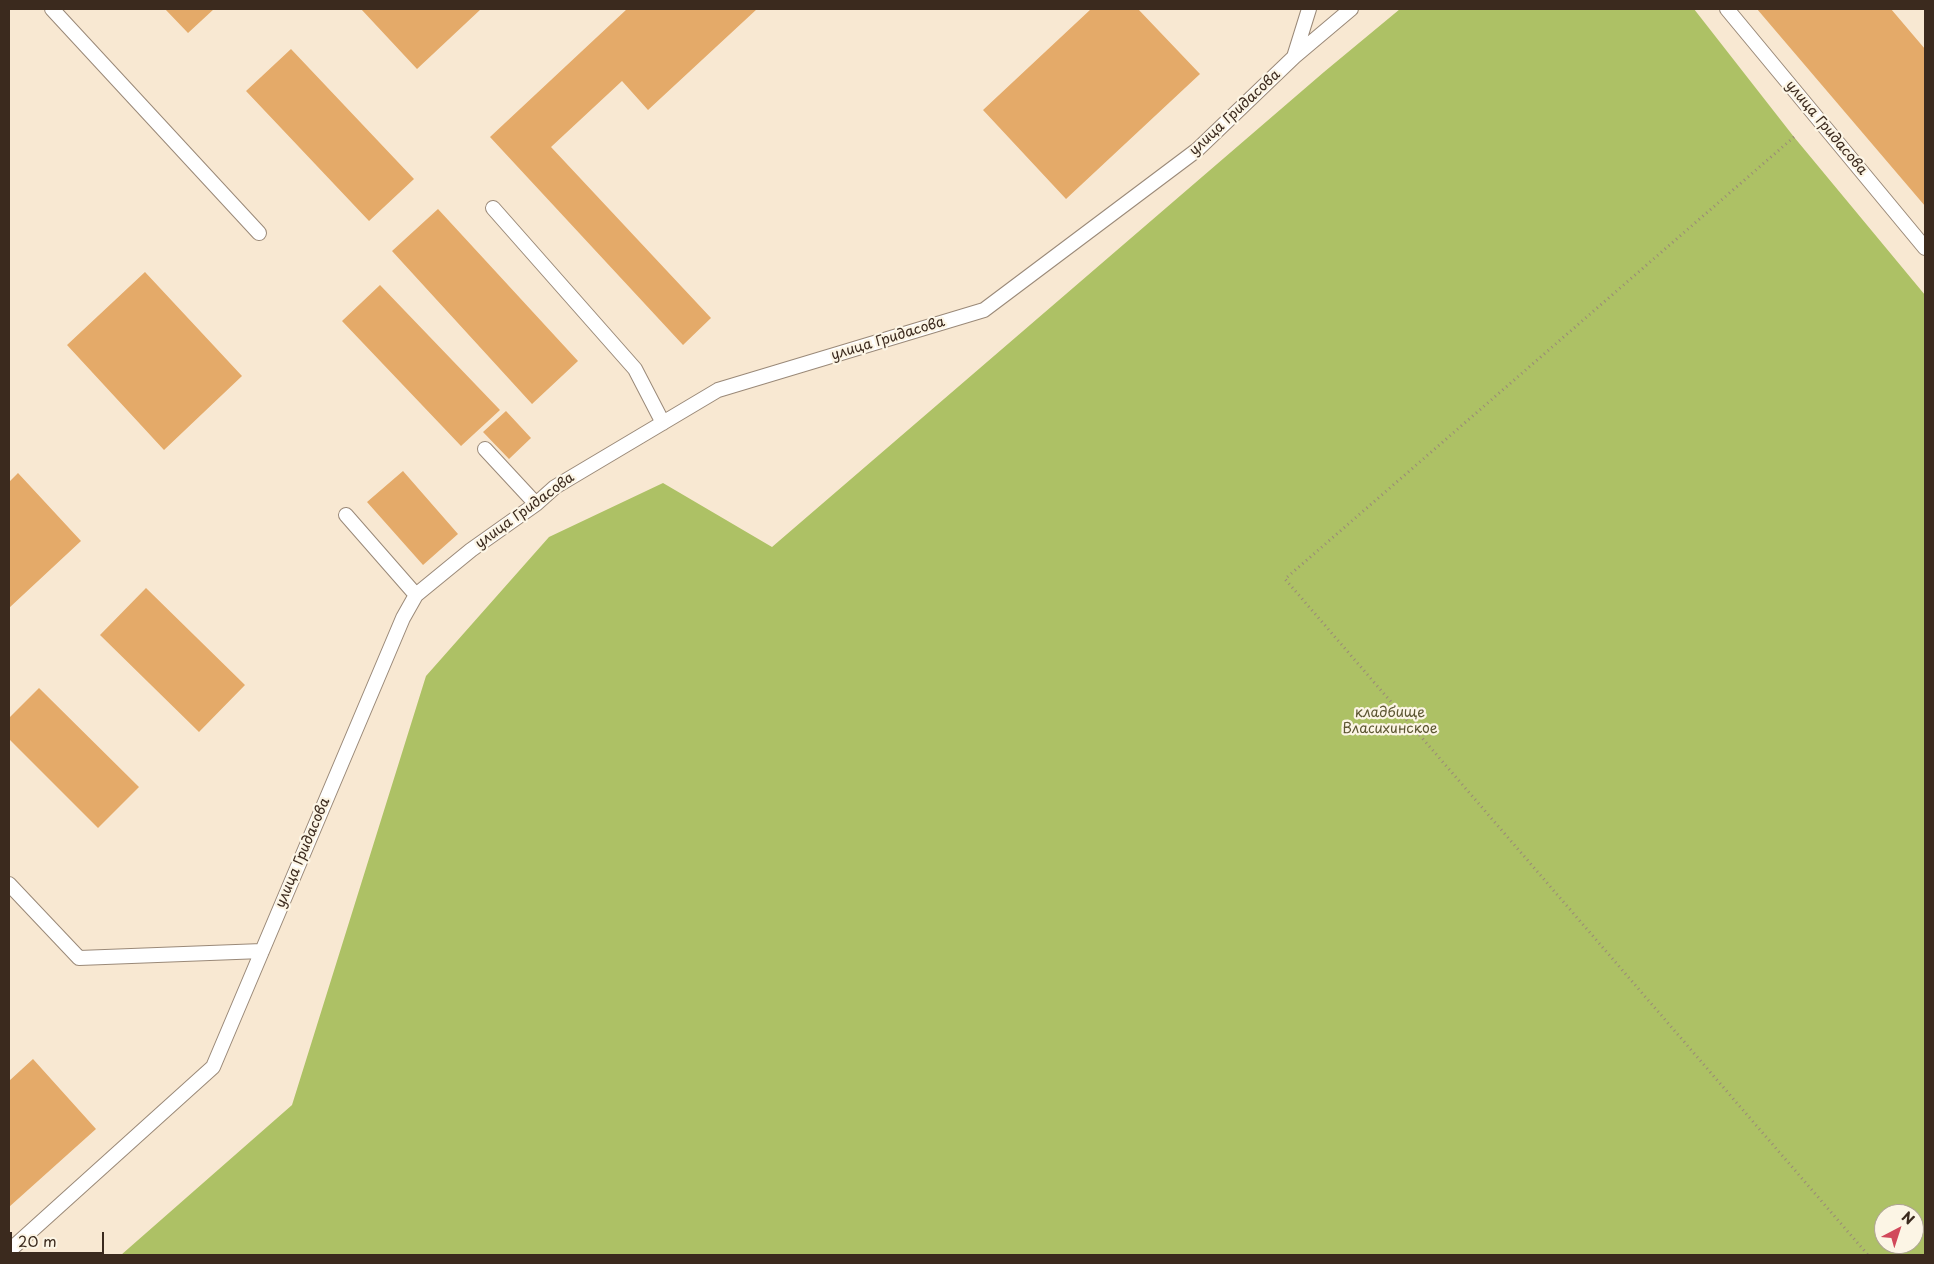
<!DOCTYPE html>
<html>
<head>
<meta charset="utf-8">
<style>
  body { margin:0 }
  #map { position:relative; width:1934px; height:1264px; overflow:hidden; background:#f8e8d2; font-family:"Playpen Sans",sans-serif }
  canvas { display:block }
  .frame { position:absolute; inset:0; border:10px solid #3b2a1e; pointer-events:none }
  .north { position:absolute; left:1874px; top:1204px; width:50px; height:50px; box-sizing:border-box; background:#fcf5e5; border:1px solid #afa495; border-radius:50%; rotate:40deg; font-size:14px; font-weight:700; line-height:20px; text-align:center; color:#3b2a1e }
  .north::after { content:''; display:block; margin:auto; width:18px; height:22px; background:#d1495b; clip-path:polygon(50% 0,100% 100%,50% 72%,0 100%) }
  .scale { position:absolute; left:10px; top:1232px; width:94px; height:22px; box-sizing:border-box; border:2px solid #3b2a1e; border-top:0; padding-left:6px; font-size:15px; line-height:18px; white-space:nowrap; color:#3b2a1e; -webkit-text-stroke:4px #fcf5e5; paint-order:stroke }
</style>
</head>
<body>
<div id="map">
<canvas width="1934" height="1264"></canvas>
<div class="frame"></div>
<div class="north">N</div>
<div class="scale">20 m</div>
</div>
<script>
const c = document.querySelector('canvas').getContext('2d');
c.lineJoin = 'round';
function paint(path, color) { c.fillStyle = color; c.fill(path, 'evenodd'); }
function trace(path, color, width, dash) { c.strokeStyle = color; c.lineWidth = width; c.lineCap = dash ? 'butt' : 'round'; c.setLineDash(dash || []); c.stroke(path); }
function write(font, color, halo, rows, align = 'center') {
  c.font = font + ' "Playpen Sans",sans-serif'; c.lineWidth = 4.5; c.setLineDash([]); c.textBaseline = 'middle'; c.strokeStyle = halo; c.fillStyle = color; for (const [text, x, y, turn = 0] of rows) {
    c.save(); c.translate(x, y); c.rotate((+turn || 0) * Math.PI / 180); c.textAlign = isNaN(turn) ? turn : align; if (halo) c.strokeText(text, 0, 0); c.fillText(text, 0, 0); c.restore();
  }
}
const green = new Path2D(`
  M1400 9H1694L1794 137 1925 295V1255H121L292 1105 426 676 549 537 663 483 772 547 1324 72ZM1884 1214H1914V1244H1884Z`);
const building = new Path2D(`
  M165 9H214L188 33Z
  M361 9H481L417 69Z
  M627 9H757L648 110 622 81 551 147 711 318 683 345 490 137Z
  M1091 9H1138L1200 74 1066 199 983 110Z
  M1757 9H1891L1925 49V206Z
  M291 49 414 179 369 221 246 91Z
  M438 209 578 361 532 404 392 251Z
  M145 272 242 376 164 450 67 345Z
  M380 285 500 410 461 446 342 321Z
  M506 411 531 438 509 459 483 432Z
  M403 471 458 534 423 565 367 502Z
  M18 473 81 541 9 608V482Z
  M146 588 245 685 199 732 100 635Z
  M39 688 139 787 98 828 9 739V718Z
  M33 1059 96 1129 9 1207V1081Z`);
const path = new Path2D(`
  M1794 137 1285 579 1868 1255`);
const lane = new Path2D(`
  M52 9 259 233
  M1727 9 1925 248
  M1294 57 1351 9
  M493 208 635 369 663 423
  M485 449 536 504
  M346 515 416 595
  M9 884 79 958 262 951
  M9 1251 213 1067 403 618 416 595 471 550 536 504 555 487 718 390 984 310 1197 150 1294 57 1309 9`);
const streetNames = [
  ["улица Гридасова",1235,113,-43],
  ["улица Гридасова",1826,128,50],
  ["улица Гридасова",888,339,-17],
  ["улица Гридасова",525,511,-36],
  ["улица Гридасова",303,853,-67]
];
const parkNames = [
  ["кладбище",1390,713],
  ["Власихинское",1390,729]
];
paint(green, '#adc165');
paint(building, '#e4aa69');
trace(lane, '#9a8978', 16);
trace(path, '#9a8978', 3, [1, 4]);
trace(lane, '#fff', 14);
write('14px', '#3b2a1e', '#fcf5e5', streetNames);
write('14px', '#5d5733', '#fcf5e5', parkNames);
</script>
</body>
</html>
